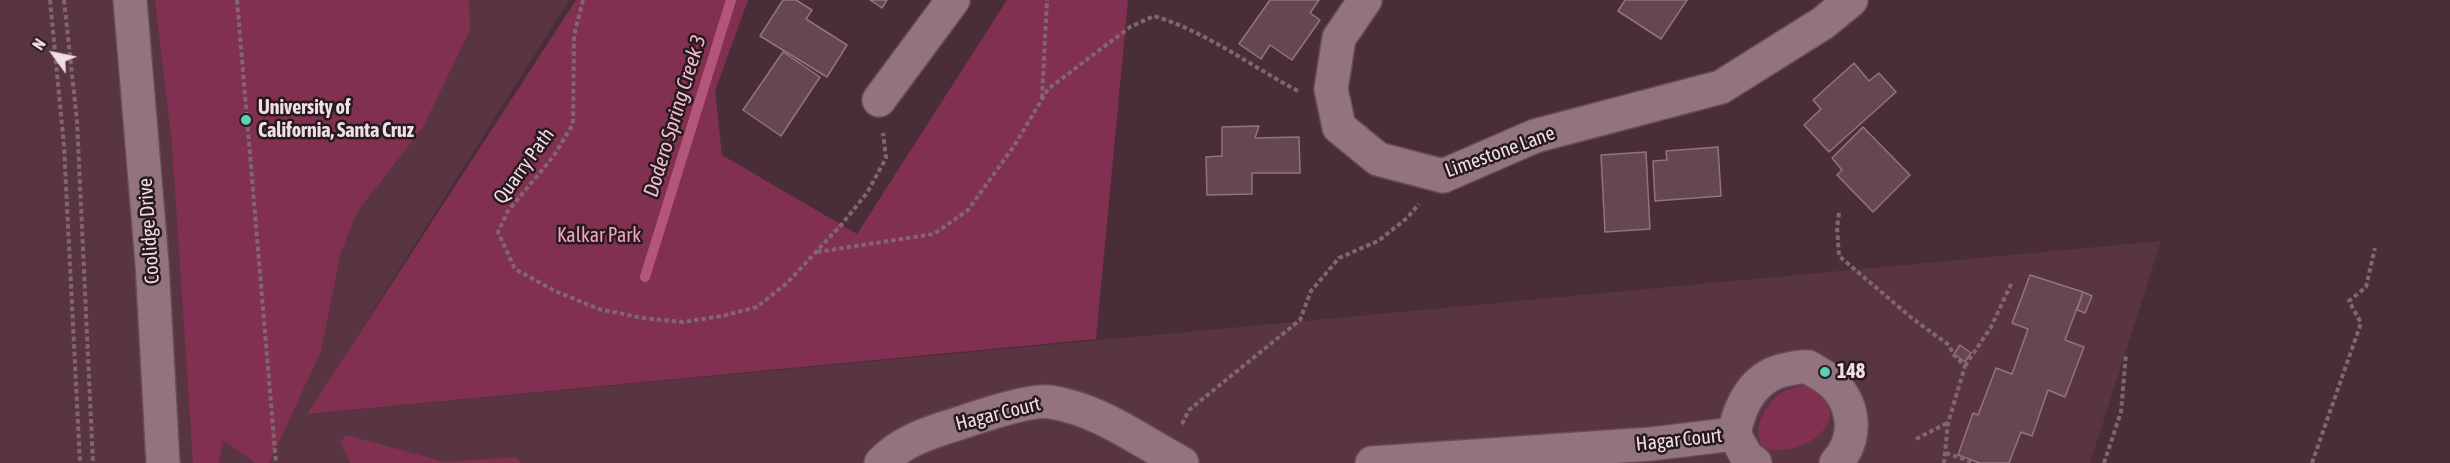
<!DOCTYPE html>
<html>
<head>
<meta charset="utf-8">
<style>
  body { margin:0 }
  #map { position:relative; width:2450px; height:463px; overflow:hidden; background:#4a2e37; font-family:"Asap Condensed",sans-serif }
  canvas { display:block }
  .north { position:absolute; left:24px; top:24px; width:60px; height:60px; -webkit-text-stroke:4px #271a1f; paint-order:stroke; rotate:303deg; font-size:16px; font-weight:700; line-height:24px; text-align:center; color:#f1dee4 }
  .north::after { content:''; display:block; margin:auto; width:21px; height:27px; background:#f1dee4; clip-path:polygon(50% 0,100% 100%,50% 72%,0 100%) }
</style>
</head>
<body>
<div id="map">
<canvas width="2450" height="463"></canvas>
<div class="north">N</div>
</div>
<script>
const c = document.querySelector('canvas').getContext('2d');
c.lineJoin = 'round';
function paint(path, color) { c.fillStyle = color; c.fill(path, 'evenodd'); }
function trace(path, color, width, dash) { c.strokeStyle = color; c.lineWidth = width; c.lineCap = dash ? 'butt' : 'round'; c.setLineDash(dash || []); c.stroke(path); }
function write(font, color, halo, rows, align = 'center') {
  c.font = font + ' "Asap Condensed",sans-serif'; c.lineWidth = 5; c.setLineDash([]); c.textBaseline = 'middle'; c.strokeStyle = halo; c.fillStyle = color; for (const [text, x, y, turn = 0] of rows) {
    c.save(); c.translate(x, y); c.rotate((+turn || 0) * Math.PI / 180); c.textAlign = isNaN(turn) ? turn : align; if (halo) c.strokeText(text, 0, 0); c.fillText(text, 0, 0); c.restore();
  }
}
const built = new Path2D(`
  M0 0H569L308 414 2161 241 2090 463H0Z`);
const green = new Path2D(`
  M155 0H469L470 30 423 127 357 212 340 255 321 351 269 463H255L223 440 219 463H193L172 144Z
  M576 0H748L715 91 722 155 857 234 1007 0H1128L1096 339 307 414Z
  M1805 385C1868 416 1797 463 1763 447 1752 433 1763 409 1775 398 1783 390 1794 388 1805 385Z
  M346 435 445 462 516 457 521 463H350L340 442Z`);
const stream = new Path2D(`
  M645 277 731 0`);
const building = new Path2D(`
  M783 0H796L812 10 806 19 847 45 827 77 760 36Z
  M870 0H887L882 8Z
  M1270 0H1319L1310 13 1320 20 1292 60 1270 45 1261 59 1239 44Z
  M1625 0H1687L1661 39 1618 11Z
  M783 52 820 77 781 136 743 110Z
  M1854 63 1869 81 1879 73 1896 92 1829 152 1804 125 1821 109 1813 100Z
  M1259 126 1255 138 1299 137 1300 173H1252V194L1207 195 1206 157 1222 156V127Z
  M1863 127 1910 175 1873 212 1837 175 1842 170 1832 158Z
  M1718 147 1721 196 1655 201 1653 161 1667 160 1666 151Z
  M1646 152 1650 229 1605 232 1601 155Z
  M2030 275 2083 292 2065 340 2084 347 2065 397 2048 390 2032 436 2021 432 2009 463H1980L1958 455 1973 413 1978 415 1996 368 2012 374 2028 329 2012 323Z
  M2083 292 2092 296 2085 313 2077 310Z
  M1960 345 1971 353 1965 362 1954 354Z`);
const path = new Path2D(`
  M50 0 64 146 80 463
  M64 0 77 121 93 463
  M237 0 276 463
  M583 0 574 36 573 124 553 157 508 211 498 232 515 269 555 291 599 309 642 318 683 322 722 316 757 307 787 283 842 224 867 193 886 158 883 133
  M1042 98 1047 0
  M1839 213 1837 227 1839 256 1913 319 1949 345 1953 354 1965 366 1948 423 1944 463
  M817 252 934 234 968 210 1014 146 1048 89 1130 27 1154 16C1207 32 1249 65 1298 91
  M1965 366 1991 327 2012 282
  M1182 424 1189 410 1300 320 1311 291 1339 258 1378 241 1407 218 1419 204
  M1916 439 1947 423
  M1946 453 1975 463
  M2104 463 2121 412 2126 354
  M2312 463 2361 323 2349 301 2366 287 2375 248`);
const minor = new Path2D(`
  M130 0 152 263 163 463
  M1365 0 1339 38 1331 89 1339 127 1378 159 1443 176 1535 136 1721 87 1823 23 1851 0
  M879 100 953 0
  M881 463C900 442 930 432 957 424 978 417 1030 399 1050 402 1099 409 1140 441 1182 463
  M1372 463 1651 444 1734 434
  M1755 463 1747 457 1734 434C1740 403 1755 374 1789 369 1794 368 1803 366 1808 367 1811 368 1816 372 1820 374 1852 392 1863 434 1836 463`);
const markers = [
  [246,120,6,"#5eceb7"],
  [1825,372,6,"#5eceb7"]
];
const poiNames = [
  ["University of",258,108],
  ["California, Santa Cruz",258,131],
  ["148",1837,372]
];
const streetNames = [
  ["Limestone Lane",1500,152,-20],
  ["Quarry Path",524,166,-54],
  ["Coolidge Drive",149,231,-94],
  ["Hagar Court",998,414,-14],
  ["Hagar Court",1679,440,-6]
];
const parkNames = [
  ["Kalkar Park",599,236]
];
const waterNames = [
  ["Dodero Spring Creek 3",675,116,-73]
];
paint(built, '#583541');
paint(green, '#823051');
trace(stream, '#b4567a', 10);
paint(building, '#654750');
trace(building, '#94737d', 1.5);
trace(minor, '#654d55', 36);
trace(path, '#80676f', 4, [4.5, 3]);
trace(minor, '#93737d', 33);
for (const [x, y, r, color] of markers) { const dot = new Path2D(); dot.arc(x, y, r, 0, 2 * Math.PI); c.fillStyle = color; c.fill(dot); trace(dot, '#271a1f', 2); }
write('bold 20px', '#f1dee4', '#271a1f', poiNames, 'left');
write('20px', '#f1dee4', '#271a1f', streetNames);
write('20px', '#f1a5be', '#271a1f', parkNames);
write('italic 21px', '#f1bdcd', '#271a1f', waterNames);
</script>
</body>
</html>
